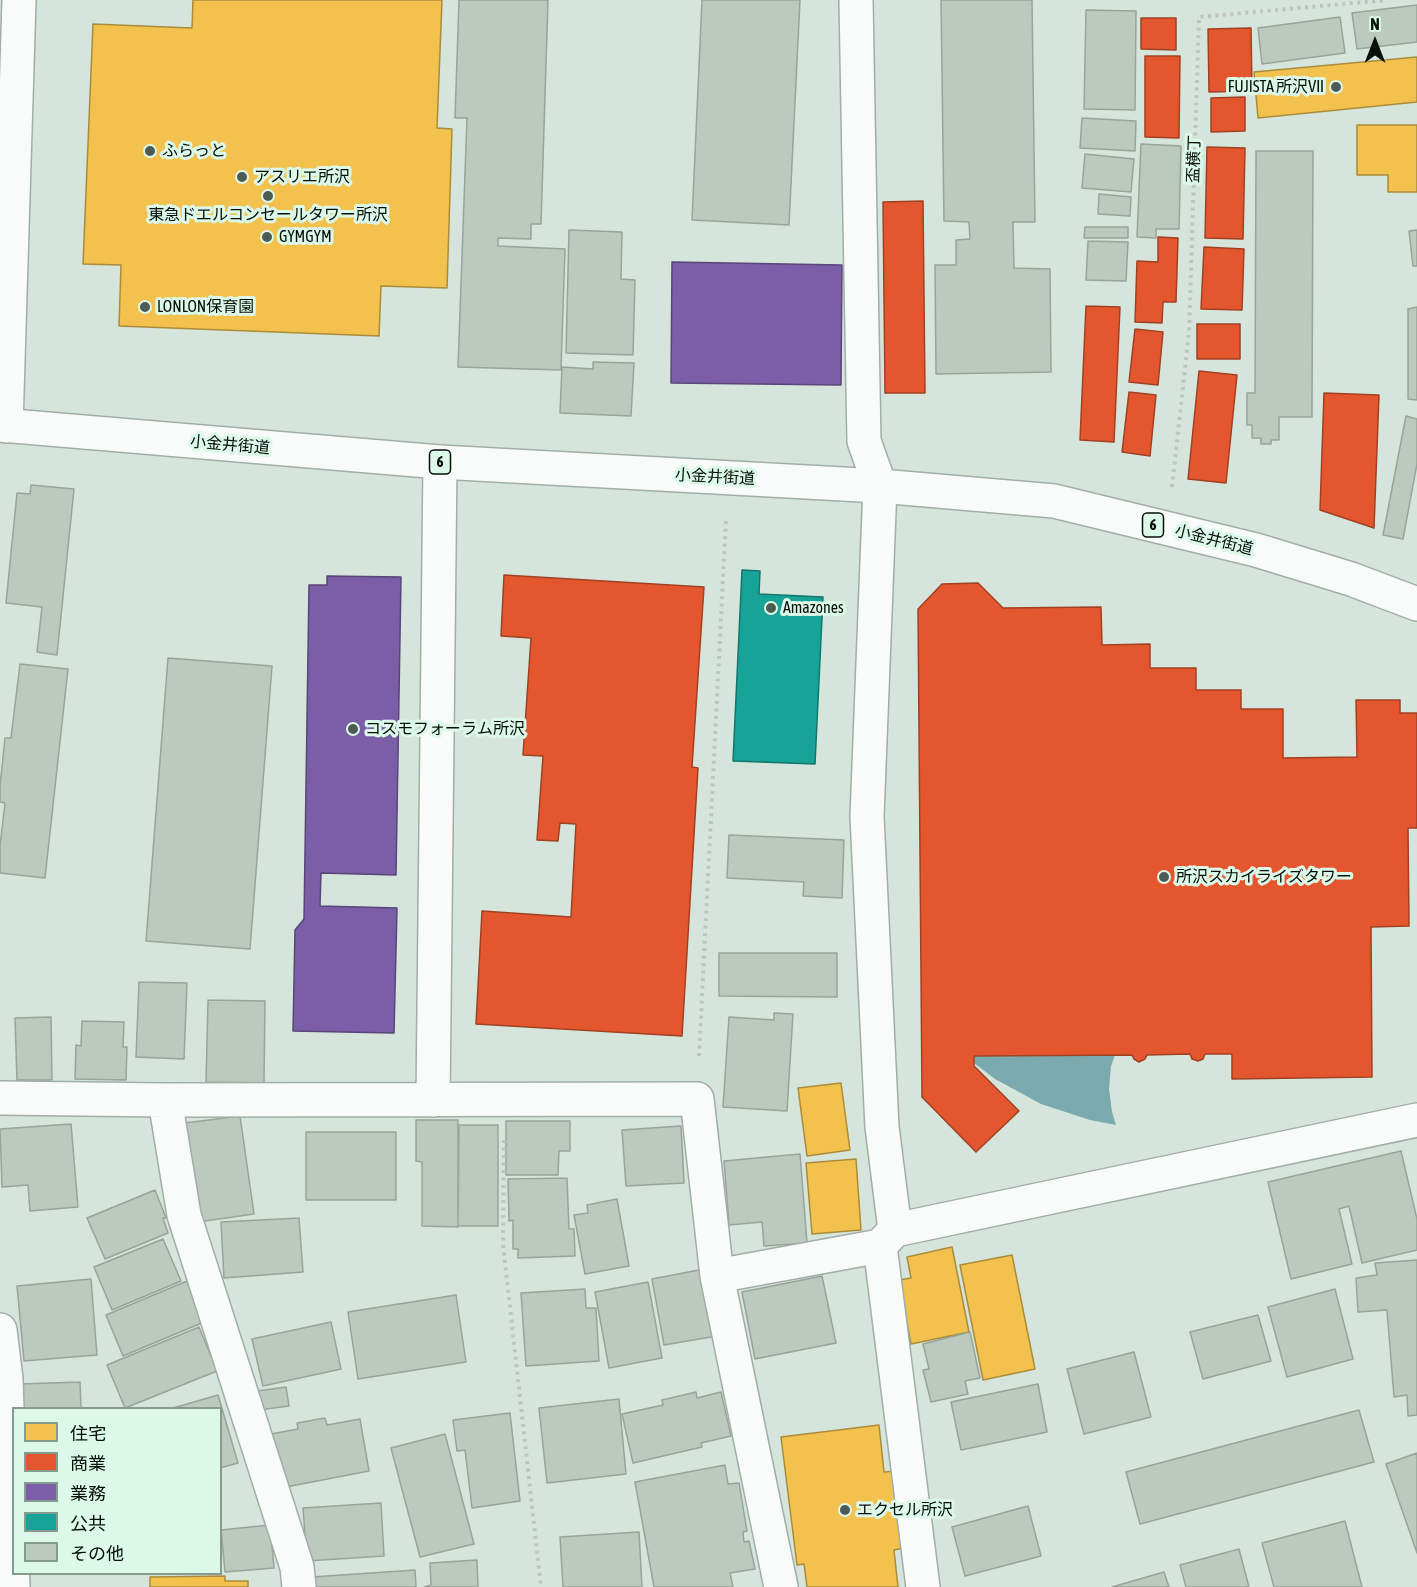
<!DOCTYPE html>
<html>
<head>
<meta charset="utf-8">
<style>
	body { margin:0 }
	#map { position:relative; width:1417px; height:1587px; overflow:hidden; background:#d5e5dc; font-family:"Asap Condensed","Noto Sans JP",sans-serif }
	canvas { display:block }
	.legend { position:absolute; left:12px; top:1407px; width:210px; height:168px; box-sizing:border-box; background:#dcf8e9; border:2px solid #869b90; margin:0; padding:8px 10px; list-style:none; font-size:18px; color:#060f0a }
	.legend li { display:flex; align-items:center; gap:12px; height:30px }
	.legend b { width:30px; border:2px solid #869b90 }
	.north { position:absolute; left:1345px; top:12px; width:60px; height:60px; -webkit-text-stroke:4px #dcf8e9; paint-order:stroke; rotate:0deg; font-size:16px; font-weight:700; line-height:24px; text-align:center; color:#060f0a }
	.north::after { content:''; display:block; margin:auto; width:21px; height:27px; background:#060f0a; clip-path:polygon(50% 0,100% 100%,50% 72%,0 100%) }
</style>
</head>
<body>
<div id="map">
<canvas width="1417" height="1587"></canvas>
<ul class="legend">
<li><b style="height:16px;background:#f2c14e"></b>住宅</li>
<li><b style="height:16px;background:#e4572e"></b>商業</li>
<li><b style="height:16px;background:#7b5ea7"></b>業務</li>
<li><b style="height:16px;background:#17a398"></b>公共</li>
<li><b style="height:16px;background:#bcc9be"></b>その他</li>
</ul>
<div class="north">N</div>
</div>
<script>
const g = document.querySelector('canvas').getContext('2d');
g.lineJoin = 'round';
function paint(path, color) {
  g.fillStyle = color;
  g.fill(path, 'evenodd');
}
function poly(rows) {
  const path = new Path2D();
  for (const r of rows) {
    path.moveTo(r[0], r[1]);
    for (let i = 2; i < r.length; i += 2) path.lineTo(r[i], r[i + 1]);
  }
  return path;
}
function trace(path, color, width, dash) {
  g.strokeStyle = color;
  g.lineWidth = width;
  g.lineCap = dash ? 'butt' : 'round';
  g.setLineDash(dash || []);
  g.stroke(path);
}
function drawText(font, color, halo, rows, align = 'center') {
  g.font = font + ' "Asap Condensed","Noto Sans JP",sans-serif';
  g.lineWidth = 6;
  g.setLineDash([]);
  g.textBaseline = 'middle';
  g.strokeStyle = halo;
  g.fillStyle = color;
  for (const [text, x, y, turn = 0] of rows) {
    g.save();
    g.translate(x, y);
    g.rotate((+turn || 0) * Math.PI / 180);
    g.textAlign = isNaN(turn) ? turn : align;
    if (halo) g.strokeText(text, 0, 0);
    g.fillText(text, 0, 0);
    g.restore();
  }
}
const water = poly([
	[1115,1055,1111,1066,1109,1089,1112,1112,1116,1125,1090,1120,1041,1104,995,1079,974,1063,974,1056]
]);
const homes = poly([
	[193,0,442,0,437,128,452,129,447,288,381,286,379,336,119,326,121,265,83,264,93,24,192,28,193,0],
	[1417,57,1417,102,1258,118,1254,72,1417,57],
	[1357,125,1417,125,1417,192,1388,192,1388,175,1357,175,1357,125],
	[841,1083,850,1150,807,1156,798,1088,841,1083],
	[856,1159,861,1230,812,1234,806,1163,856,1159],
	[952,1247,969,1332,911,1344,899,1280,911,1278,907,1257,952,1247],
	[1012,1255,1035,1369,983,1380,960,1265,1012,1255],
	[879,1425,884,1472,895,1471,904,1548,894,1550,898,1587,807,1587,804,1564,797,1565,781,1437,879,1425],
	[225,1576,225,1581,248,1581,248,1587,150,1587,150,1577,225,1576]
]);
const shops = poly([
	[1141,18,1176,18,1176,50,1141,49,1141,18],
	[1251,28,1252,91,1209,92,1208,29,1251,28],
	[1145,56,1180,56,1179,138,1145,137,1145,56],
	[1245,97,1245,131,1211,132,1211,98,1245,97],
	[1207,147,1245,148,1243,239,1205,238,1207,147],
	[923,201,925,393,885,393,883,202,923,201],
	[1158,237,1178,238,1176,302,1163,302,1162,323,1135,322,1137,261,1158,262,1158,237],
	[1204,247,1244,249,1242,310,1201,309,1204,247],
	[1086,306,1120,307,1114,442,1080,440,1086,306],
	[1197,324,1240,324,1240,359,1197,359,1197,324],
	[1135,329,1163,332,1158,385,1129,382,1135,329],
	[1199,371,1237,375,1226,483,1188,479,1199,371],
	[1129,392,1156,395,1150,456,1122,452,1129,392],
	[1324,393,1379,395,1374,528,1320,510,1324,393],
	[504,575,704,587,692,767,698,768,682,1036,476,1024,482,911,571,917,576,824,560,823,558,841,537,840,543,756,523,755,531,638,501,636,504,575],
	[978,583,1003,608,1101,607,1102,645,1150,644,1150,668,1196,668,1196,690,1241,690,1241,709,1283,709,1283,758,1357,757,1356,700,1400,700,1400,713,1417,713,1417,828,1408,828,1409,926,1371,927,1372,1077,1232,1079,1232,1054,1205,1054,1203,1059,1198,1061,1192,1059,1190,1054,1147,1055,1145,1059,1139,1062,1134,1059,1132,1055,974,1056,974,1066,1019,1111,976,1152,922,1097,918,609,942,584,978,583]
]);
const offices = poly([
	[672,262,842,265,841,385,671,383,672,262],
	[327,576,401,577,396,875,321,873,320,906,397,908,394,1033,293,1031,295,930,304,919,309,585,327,585,327,576]
]);
const public = poly([
	[742,570,760,571,759,594,823,597,815,764,733,761,742,570]
]);
const building = poly([
	[459,0,548,0,541,224,531,224,531,239,498,238,498,246,565,249,561,370,458,367,467,118,455,118,459,0],
	[702,0,800,0,789,225,692,220,702,0],
	[941,0,1032,0,1035,222,1013,222,1014,268,1050,269,1051,372,936,374,935,265,956,265,956,240,970,239,969,222,944,221,941,0],
	[1417,5,1417,42,1357,49,1352,13,1417,5],
	[1086,10,1136,11,1135,110,1084,109,1086,10],
	[1340,17,1345,53,1262,64,1258,28,1340,17],
	[1082,118,1136,121,1135,151,1080,148,1082,118],
	[1141,144,1181,146,1179,229,1156,229,1156,238,1137,237,1141,144],
	[1256,151,1313,151,1312,417,1279,417,1279,440,1271,440,1271,444,1261,444,1261,438,1252,438,1252,425,1247,425,1247,393,1255,393,1256,151],
	[1085,154,1134,159,1131,192,1082,188,1085,154],
	[1099,194,1131,197,1130,216,1098,214,1099,194],
	[1085,227,1128,227,1128,238,1084,238,1085,227],
	[569,230,622,232,621,279,635,280,633,355,566,353,569,230],
	[1417,230,1417,266,1413,266,1409,231,1417,230],
	[1088,241,1128,242,1126,281,1086,280,1088,241],
	[1417,307,1417,400,1408,399,1408,309,1417,307],
	[593,362,634,363,631,416,560,413,562,367,593,369,593,362],
	[1406,416,1417,419,1417,464,1403,539,1383,535,1406,416],
	[31,485,74,489,57,655,37,652,42,607,6,603,17,493,30,494,31,485],
	[168,658,272,666,250,949,146,941,168,658],
	[20,664,68,669,45,878,0,873,0,846,5,803,0,802,0,786,5,738,11,738,20,664],
	[729,835,844,840,842,898,803,896,804,882,727,878,729,835],
	[719,953,837,953,837,997,719,996,719,953],
	[139,982,187,983,184,1059,136,1057,139,982],
	[208,1000,265,1001,264,1083,206,1082,208,1000],
	[774,1013,793,1014,787,1111,723,1107,729,1017,774,1020,774,1013],
	[51,1017,52,1080,17,1080,15,1018,51,1017],
	[82,1021,124,1022,123,1047,127,1047,126,1080,75,1079,76,1045,81,1046,82,1021],
	[240,1116,254,1214,198,1222,185,1123,240,1116],
	[416,1120,458,1120,458,1227,422,1226,422,1162,416,1161,416,1120],
	[506,1121,570,1121,570,1151,559,1151,558,1175,506,1175,506,1121],
	[71,1124,78,1207,30,1211,28,1185,2,1187,0,1129,71,1124],
	[459,1125,498,1125,498,1226,458,1226,459,1125],
	[681,1126,684,1183,626,1186,622,1130,681,1126],
	[306,1132,396,1132,396,1200,306,1200,306,1132],
	[1401,1151,1417,1219,1417,1250,1362,1263,1349,1206,1339,1209,1352,1264,1291,1279,1268,1182,1401,1151],
	[800,1154,807,1243,764,1246,762,1222,729,1225,724,1161,800,1154],
	[567,1178,569,1229,574,1229,575,1256,518,1258,518,1249,513,1249,513,1220,509,1221,508,1179,567,1178],
	[155,1190,166,1218,163,1218,168,1233,105,1259,87,1218,155,1190],
	[617,1199,629,1266,585,1274,574,1215,588,1213,587,1205,617,1199],
	[299,1218,303,1272,224,1278,221,1222,299,1218],
	[163,1239,181,1281,112,1310,94,1267,163,1239],
	[1417,1260,1417,1415,1408,1416,1407,1395,1394,1397,1387,1310,1358,1312,1356,1278,1377,1275,1375,1263,1417,1260],
	[704,1269,717,1336,664,1345,652,1279,704,1269],
	[822,1276,836,1343,755,1359,742,1292,822,1276],
	[91,1279,97,1355,24,1361,17,1286,91,1279],
	[187,1281,204,1322,123,1356,106,1315,187,1281],
	[648,1282,662,1358,609,1368,595,1292,648,1282],
	[585,1289,586,1308,596,1308,599,1361,526,1366,521,1293,585,1289],
	[1335,1289,1353,1359,1287,1377,1268,1307,1335,1289],
	[456,1295,466,1362,358,1379,348,1312,456,1295],
	[1258,1315,1271,1361,1203,1379,1190,1332,1258,1315],
	[331,1322,341,1369,263,1386,252,1339,331,1322],
	[199,1327,217,1371,125,1408,107,1365,199,1327],
	[970,1332,980,1378,965,1381,968,1394,931,1402,923,1370,929,1369,923,1344,970,1332],
	[1134,1352,1151,1417,1084,1434,1067,1369,1134,1352],
	[80,1382,81,1408,20,1408,19,1384,80,1382],
	[1038,1384,1047,1432,961,1450,951,1402,1038,1384],
	[286,1387,289,1406,259,1410,257,1391,286,1387],
	[696,1392,697,1398,721,1392,731,1436,701,1443,702,1447,633,1463,622,1414,663,1405,662,1400,696,1392],
	[218,1395,238,1463,220,1468,220,1408,173,1408,218,1395],
	[619,1399,626,1474,547,1483,539,1408,619,1399],
	[1359,1410,1374,1462,1140,1524,1126,1472,1359,1410],
	[510,1413,520,1501,472,1508,465,1450,457,1451,453,1420,510,1413],
	[325,1418,327,1425,360,1419,369,1471,286,1487,271,1434,298,1429,297,1423,325,1418],
	[445,1434,474,1544,420,1557,391,1448,445,1434],
	[1417,1453,1417,1553,1386,1464,1417,1453],
	[725,1465,728,1484,739,1483,747,1531,743,1532,744,1542,749,1541,755,1569,730,1573,733,1587,654,1587,635,1482,725,1465],
	[381,1503,384,1556,307,1561,303,1508,381,1503],
	[1028,1506,1041,1556,965,1576,952,1527,1028,1506],
	[1345,1521,1362,1587,1274,1587,1262,1543,1345,1521],
	[270,1525,274,1568,225,1572,221,1530,270,1525],
	[639,1532,642,1587,563,1587,560,1537,639,1532],
	[1239,1549,1249,1587,1186,1587,1180,1565,1239,1549],
	[477,1560,478,1587,424,1587,431,1585,430,1563,477,1560],
	[415,1570,416,1587,313,1587,312,1577,415,1570],
	[1164,1572,1169,1587,1112,1587,1164,1572]
]);
const path = poly([
	[1172,487,1189,332,1199,17,1387,0],
	[699,1056,726,519],
	[504,1140,503,1244,541,1587]
]);
const minor = poly([
	[856,0,864,441,880,486,867,816,882,1127,895,1230],
	[6,426,19,0],
	[0,1098,165,1100,697,1099,717,1276,781,1587],
	[165,1100,184,1215,297,1567,299,1587],
	[433,1100,440,462],
	[717,1276,880,1246],
	[0,1330,6,1379,13,1587],
	[923,1587,880,1246,895,1230,1417,1120]
]);
const major = poly([
	[0,425,440,462,880,486,1054,501,1256,550,1351,579,1417,604]
]);
const markers = [
	[1336,87,6,"#4e5a54"],
	[150,151,6,"#4e5a54"],
	[242,177,6,"#4e5a54"],
	[268,196,6,"#4e5a54"],
	[267,237,6,"#4e5a54"],
	[145,307,6,"#4e5a54"],
	[771,608,6,"#4e5a54"],
	[353,729,6,"#4e5a54"],
	[1164,877,6,"#4e5a54"],
	[845,1510,6,"#4e5a54"]
];
const shields = [
	[440,462,21],
	[1153,525,21]
];
const shieldNames = [
	["6",440,462],
	["6",1153,525]
];
const poiNames = [
	["FUJISTA 所沢Ⅶ",1324,87,"right"],
	["ふらっと",162,151],
	["アスリエ所沢",254,177],
	["東急ドエルコンセールタワー所沢",268,215,"center"],
	["GYMGYM",279,237],
	["LONLON保育園",157,307],
	["Amazones",783,608],
	["コスモフォーラム所沢",365,729],
	["所沢スカイライズタワー",1176,877],
	["エクセル所沢",857,1510]
];
const streetNames = [
	["盃横丁",1194,159,-88],
	["小金井街道",230,445,5],
	["小金井街道",715,477,3],
	["小金井街道",1214,540,14]
];
paint(water, '#7baaae');
paint(homes, '#f2c14e');
trace(homes, '#ab8c3a', 1.5);
paint(shops, '#e4572e');
trace(shops, '#a14123', 1.5);
paint(offices, '#7b5ea7');
trace(offices, '#584678', 1.5);
paint(public, '#17a398');
trace(public, '#12776d', 1.5);
paint(building, '#bcc9be');
trace(building, '#98a39b', 1.5);
trace(minor, '#a1aea7', 36);
trace(major, '#a1aea7', 36);
trace(path, '#bfc4c1', 4, [3, 4.5]);
trace(minor, '#f9fbfa', 33);
trace(major, '#f9fbfa', 33);
for (const [x, y, r, color] of markers) {
  const dot = new Path2D();
  dot.arc(x, y, r, 0, 2 * Math.PI);
  g.fillStyle = color;
  g.fill(dot);
  trace(dot, '#dcf8e9', 2);
}
for (const [x, y, w] of shields) {
  const box = new Path2D();
  box.roundRect(x - w / 2, y - 12, w, 24, 4.5);
  g.fillStyle = '#dcf8e9';
  g.fill(box);
  trace(box, '#060f0a', 1.5);
}
drawText('bold 15px', '#060f0a', null, shieldNames);
drawText('16px', '#060f0a', '#dcf8e9', poiNames, 'left');
drawText('16px', '#060f0a', '#dcf8e9', streetNames);
</script>
</body>
</html>
